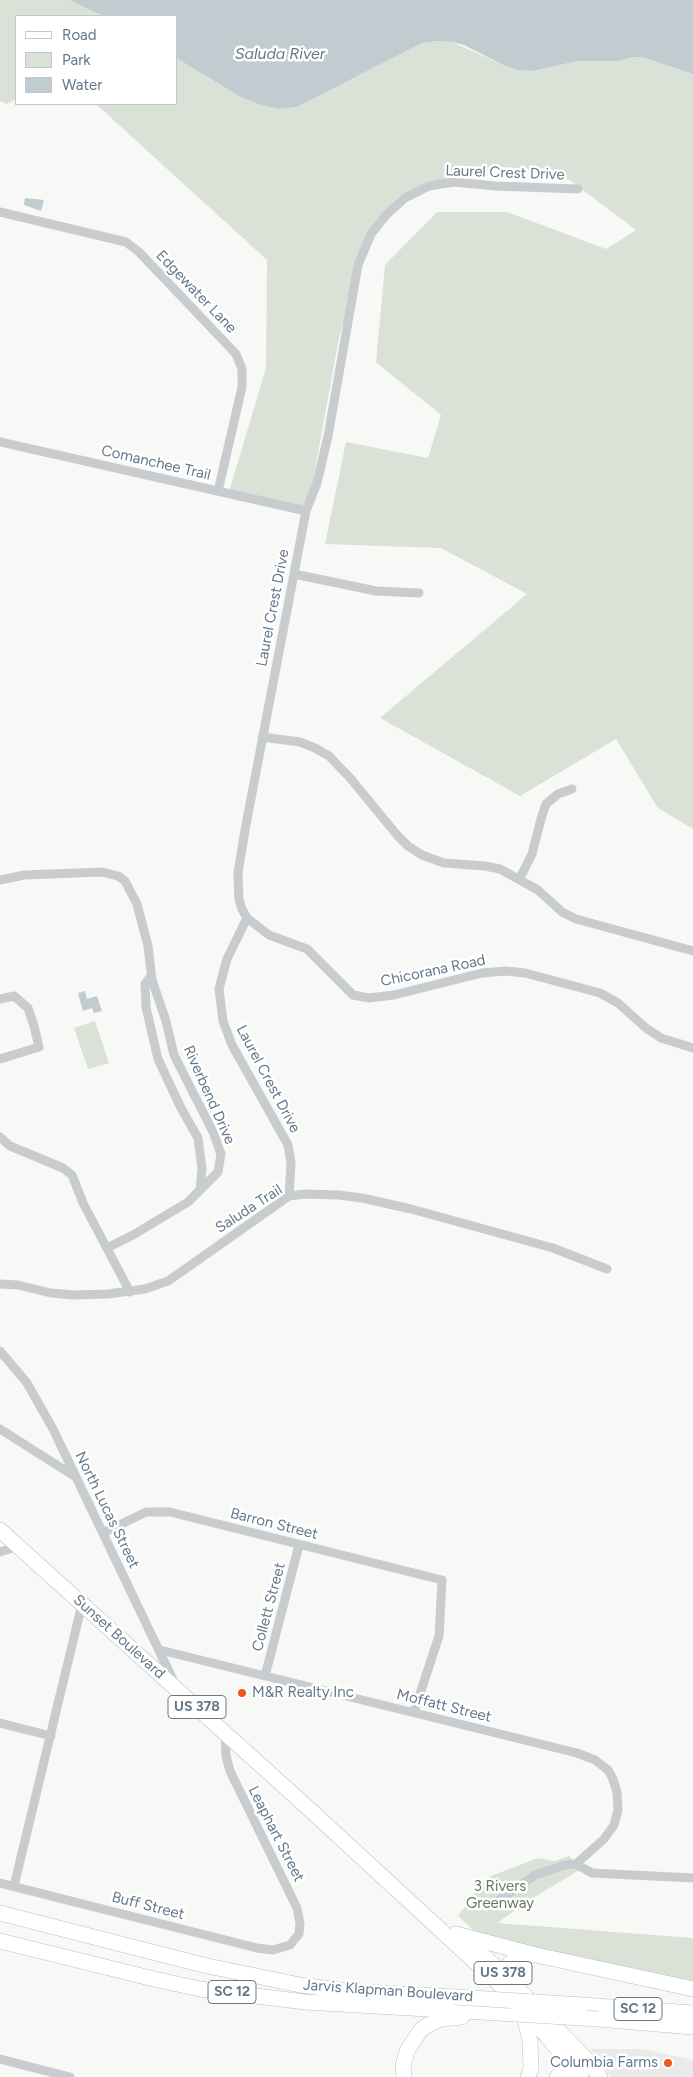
<!DOCTYPE html>
<html>
<head>
<meta charset="utf-8">
<style>
	body { margin:0 }
	#map { position:relative; width:693px; height:2077px; overflow:hidden; background:#f8f9f6; font-family:Figtree,sans-serif }
	canvas { display:block }
	.legend { position:absolute; left:15px; top:15px; width:162px; height:90px; box-sizing:border-box; background:#fff; border:1px solid #c1c9d0; margin:0; padding:6px 9px; list-style:none; font-size:15px; color:#657889 }
	.legend li { display:flex; align-items:center; gap:10px; height:25px }
	.legend b { width:25px; border:1px solid #c1c9d0 }
</style>
</head>
<body>
<div id="map">
<canvas width="693" height="2077"></canvas>
<ul class="legend">
<li><b style="height:6px;background:#fff"></b>Road</li>
<li><b style="height:14px;background:#dae1d6"></b>Park</li>
<li><b style="height:14px;background:#c1ccd1"></b>Water</li>
</ul>
</div>
<script>
const g = document.querySelector('canvas').getContext('2d');
g.lineJoin = 'round';
function paint(path, color) {
  g.fillStyle = color;
  g.fill(path, 'evenodd');
}
function poly(rows) {
  const path = new Path2D();
  for (const r of rows) {
    path.moveTo(r[0], r[1]);
    for (let i = 2; i < r.length; i += 2) path.lineTo(r[i], r[i + 1]);
  }
  return path;
}
function trace(path, color, width, dash) {
  g.strokeStyle = color;
  g.lineWidth = width;
  g.lineCap = dash ? 'butt' : 'round';
  g.setLineDash(dash || []);
  g.stroke(path);
}
function drawText(font, color, halo, rows, align = 'center') {
  g.font = font + ' Figtree,sans-serif';
  g.lineWidth = 5;
  g.setLineDash([]);
  g.textBaseline = 'middle';
  g.strokeStyle = halo;
  g.fillStyle = color;
  for (const [text, x, y, turn = 0] of rows) {
    g.save();
    g.translate(x, y);
    g.rotate((+turn || 0) * Math.PI / 180);
    g.textAlign = isNaN(turn) ? turn : align;
    if (halo) g.strokeText(text, 0, 0);
    g.fillText(text, 0, 0);
    g.restore();
  }
}
const built = poly([
	[590,2049,642,2049,693,2060,693,2077,611,2077]
]);
const green = poly([
	[0,0,69,0,103,16,16,16,16,99,7,104,0,101],
	[437,41,452,42,503,65,533,71,578,61,619,61,633,57,645,58,693,74,693,829,658,808,616,739,520,796,380,718,527,594,441,548,325,544,346,442,428,458,441,415,376,362,385,265,437,212,507,212,606,249,636,230,568,179,505,167,424,183,370,236,339,338,307,514,229,492,266,368,267,260,96,104,176,104,176,58,217,83,261,105,279,109,297,107,422,43],
	[95,1021,109,1063,88,1069,74,1028],
	[569,1856,581,1869,533,1898,497,1923,693,1938,693,1981,483,1939,458,1916,486,1878,538,1858,555,1861]
]);
const water = poly([
	[69,0,693,0,693,74,645,58,633,57,619,61,578,61,533,71,518,70,503,65,464,45,452,42,437,41,422,43,297,107,279,109,261,105,239,96,176,58,176,16,103,16],
	[25,198,44,200,41,211,24,205],
	[85,991,87,999,97,996,102,1011,94,1013,92,1008,83,1011,78,993]
]);
const minor = poly([
	[0,212,126,242,139,252,236,354,242,369,242,387,218,491],
	[0,442,306,511],
	[294,574,376,591,419,593],
	[262,737,300,742,315,748,329,756,351,779,397,835,408,846,422,855,444,863,485,866,500,869,538,890,562,912,576,919,693,951],
	[520,878,532,854,541,819,546,804,558,794,572,789],
	[0,880,24,875,102,872,118,876,125,881,137,904,148,946,152,980,166,1021,174,1055,213,1132,221,1154,218,1172,188,1202,133,1235,107,1248],
	[247,918,269,935,307,949,353,995,369,998,394,995,482,973,506,971,525,973,600,993,618,1003,646,1028,661,1038,693,1048],
	[151,976,145,984,146,1007,158,1059,181,1108,198,1138,202,1169,200,1190],
	[0,999,14,996,28,1008,34,1026,39,1047,0,1059],
	[0,1137,10,1146,63,1168,72,1175,83,1203,130,1292],
	[289,1196,291,1163,288,1145,232,1045,223,1021,219,989,227,959,247,918,242,909,239,900,238,873,245,830,306,511,317,483,328,436,358,265,371,234,387,214,405,198,429,186,454,182,495,186,578,189],
	[0,1284,18,1285,51,1293,74,1295,108,1294,145,1289,168,1281,181,1272,289,1196,305,1194,339,1195,362,1198,411,1209,553,1248,607,1269],
	[0,1351,27,1383,53,1429,175,1684],
	[0,1429,74,1476],
	[103,1533,146,1512,170,1512,442,1580,439,1636,414,1712],
	[0,1552,18,1546],
	[160,1650,577,1753,595,1760,608,1770,612,1777,617,1792,618,1810,614,1825,604,1839,576,1864],
	[265,1676,299,1545],
	[0,1723,51,1736],
	[576,1864,592,1873,693,1878],
	[0,1883,257,1948,273,1950,290,1945,299,1934,300,1924,297,1908,230,1771,226,1756,225,1733],
	[14,1886,82,1604],
	[492,1905,535,1875,565,1865,576,1864],
	[0,2059,70,2077]
]);
const primary = poly([
	[0,1530,307,1807,498,1983,546,2035,581,2077],
	[467,1942,503,1973,585,2058,600,2077]
]);
const trunk = poly([
	[0,1913,203,1965,300,1985,347,1991,455,1997],
	[456,1934,536,1955,693,1989],
	[0,1941,154,1979,200,1989,305,2002,516,2014],
	[498,1983,510,1963,524,1956,532,1955],
	[582,2005,693,2013],
	[522,2007,530,2041,531,2068,528,2077],
	[598,2019,693,2027],
	[404,2077,403,2066,407,2051,420,2031,426,2026,441,2019,462,2017],
	[557,2077,585,2058]
]);
const trunkBridge = poly([
	[455,1997,582,2005],
	[516,2014,598,2019]
]);
const markers = [
	[242,1693,5,"#f1561d"],
	[668,2063,5,"#f1561d"]
];
const shields = [
	[197,1707,58],
	[503,1973,58],
	[232,1992,48],
	[638,2009,48]
];
const shieldNames = [
	["US 378",197,1707],
	["US 378",503,1973],
	["SC 12",232,1992],
	["SC 12",638,2009]
];
const streetNames = [
	["Laurel Crest Drive",505,173,2],
	["Edgewater Lane",196,292,46],
	["Comanchee Trail",156,463,13],
	["Laurel Crest Drive",273,608,-79],
	["Chicorana Road",433,971,-12],
	["Laurel Crest Drive",268,1079,62],
	["Riverbend Drive",209,1095,66],
	["Saluda Trail",249,1209,-33],
	["North Lucas Street",107,1510,64],
	["Barron Street",274,1524,14],
	["Collett Street",269,1607,-75],
	["Sunset Boulevard",119,1637,42],
	["Moffatt Street",444,1706,14],
	["Leaphart Street",276,1834,63],
	["Buff Street",148,1906,14],
	["Jarvis Klapman Boulevard",388,1991,4]
];
const poiNames = [
	["M&R Realty Inc",252,1693],
	["Columbia Farms",658,2063,"right"]
];
const parkNames = [
	["3 Rivers",500,1887],
	["Greenway",500,1904]
];
const waterNames = [
	["Saluda River",280,54]
];
paint(built, '#e9eae9');
paint(green, '#dae1d6');
paint(water, '#c1ccd1');
trace(primary, '#bbbfc3', 16);
trace(trunk, '#babec1', 16);
trace(minor, '#c8cccf', 9);
trace(primary, '#fff', 15);
trace(trunk, '#fff', 15);
trace(trunkBridge, '#babec1', 16, []);
trace(trunkBridge, '#fff', 15);
for (const [x, y, r, color] of markers) {
  const dot = new Path2D();
  dot.arc(x, y, r, 0, 2 * Math.PI);
  g.fillStyle = color;
  g.fill(dot);
  trace(dot, '#fff', 2);
}
for (const [x, y, w] of shields) {
  const box = new Path2D();
  box.roundRect(x - w / 2, y - 11.5, w, 23, 4);
  g.fillStyle = '#fff';
  g.fill(box);
  trace(box, '#657889', 1);
}
drawText('bold 14px', '#657889', null, shieldNames);
drawText('15px', '#657889', '#fff', streetNames);
drawText('15px', '#657889', '#fff', poiNames, 'left');
drawText('15px', '#657a60', '#fff', parkNames);
drawText('italic 16px', '#617a84', '#fff', waterNames);
</script>
</body>
</html>
